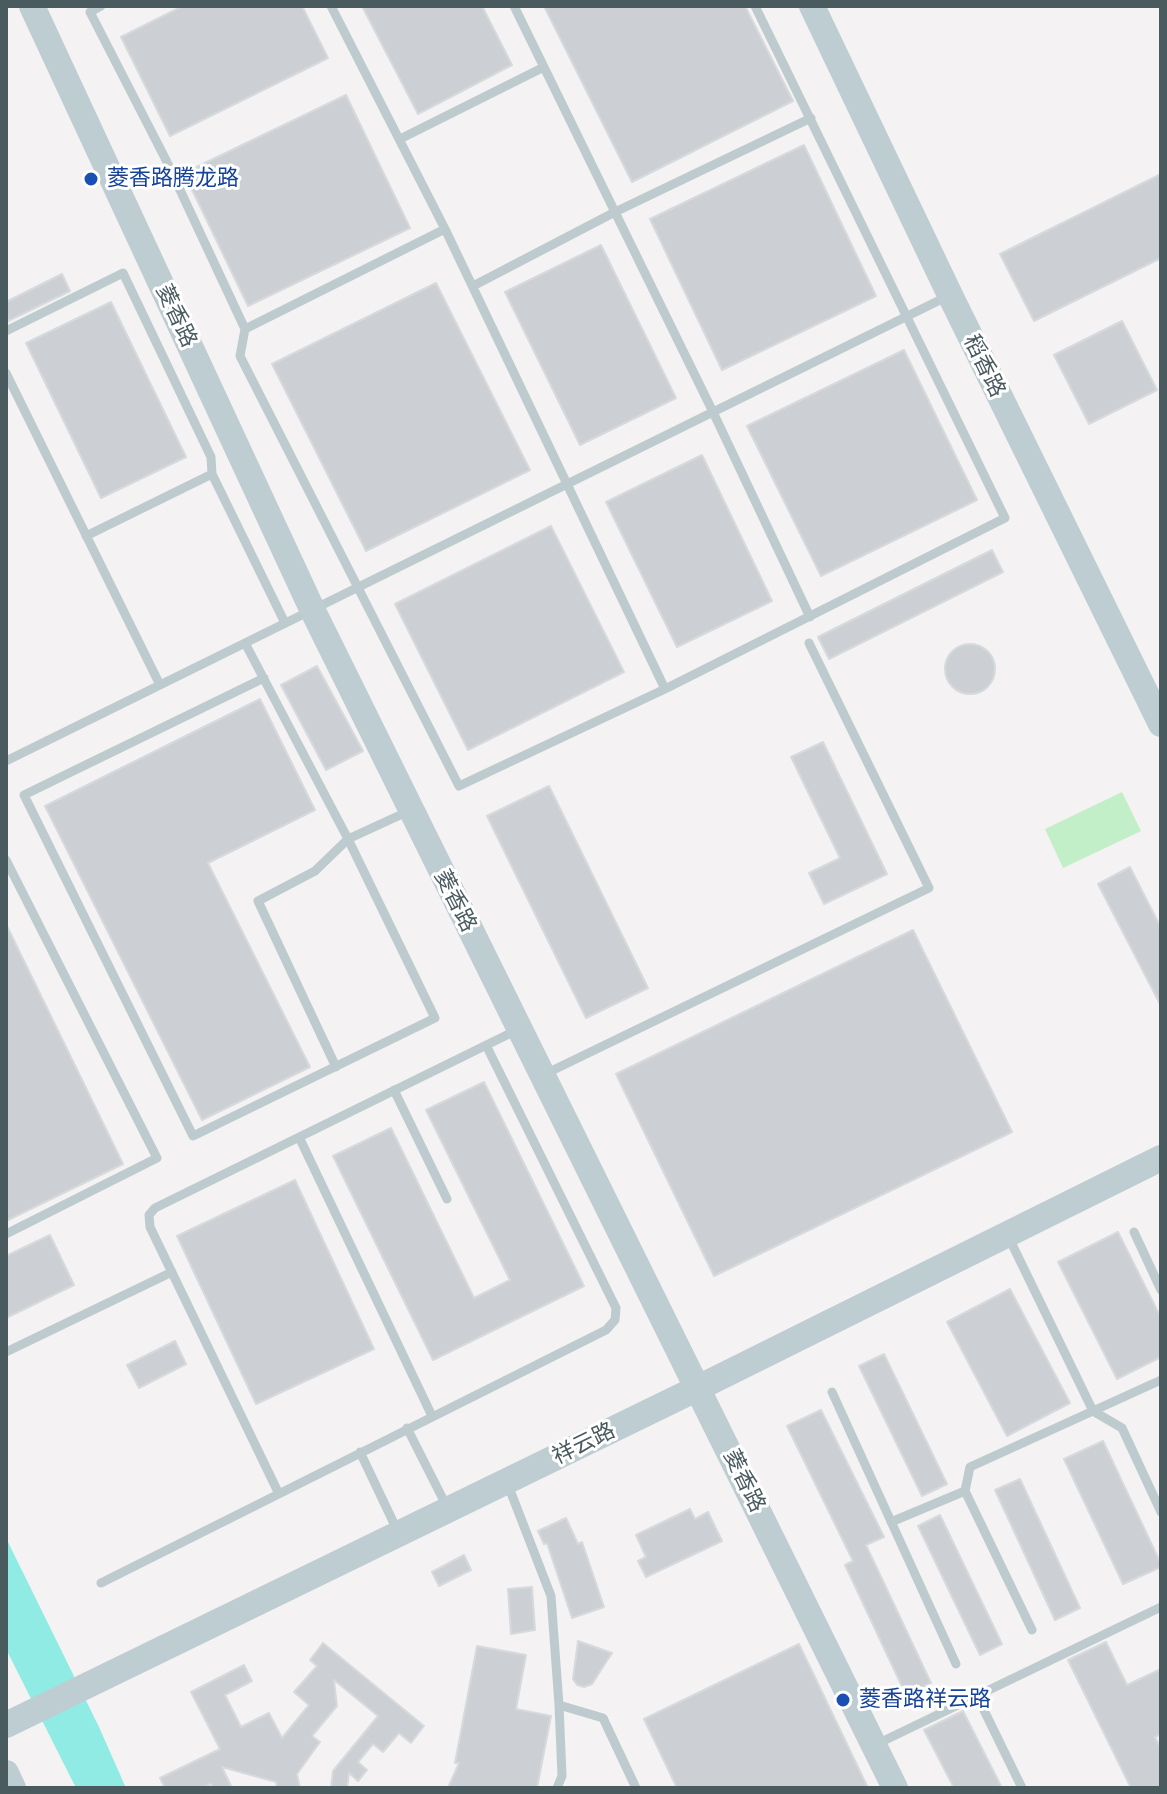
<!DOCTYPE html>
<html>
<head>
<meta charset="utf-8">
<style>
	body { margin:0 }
	#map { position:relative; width:1167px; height:1794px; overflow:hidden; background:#f4f2f2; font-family:"PT Sans Narrow",sans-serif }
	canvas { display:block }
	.frame { position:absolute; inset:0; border:8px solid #4a5b5f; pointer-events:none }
</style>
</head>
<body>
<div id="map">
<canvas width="1167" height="1794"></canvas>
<div class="frame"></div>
</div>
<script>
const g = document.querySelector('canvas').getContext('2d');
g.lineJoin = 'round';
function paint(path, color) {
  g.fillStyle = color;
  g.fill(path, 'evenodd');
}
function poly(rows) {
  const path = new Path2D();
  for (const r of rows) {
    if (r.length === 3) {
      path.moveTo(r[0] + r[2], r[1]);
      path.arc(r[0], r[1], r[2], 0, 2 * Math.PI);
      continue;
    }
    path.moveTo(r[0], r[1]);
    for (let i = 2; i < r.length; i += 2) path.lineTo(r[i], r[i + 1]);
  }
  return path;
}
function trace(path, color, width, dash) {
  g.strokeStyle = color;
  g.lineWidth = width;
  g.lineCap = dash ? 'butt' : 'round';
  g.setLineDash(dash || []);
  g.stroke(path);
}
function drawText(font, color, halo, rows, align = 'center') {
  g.font = font + ' "PT Sans Narrow","Noto Sans SC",sans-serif';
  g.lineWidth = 6;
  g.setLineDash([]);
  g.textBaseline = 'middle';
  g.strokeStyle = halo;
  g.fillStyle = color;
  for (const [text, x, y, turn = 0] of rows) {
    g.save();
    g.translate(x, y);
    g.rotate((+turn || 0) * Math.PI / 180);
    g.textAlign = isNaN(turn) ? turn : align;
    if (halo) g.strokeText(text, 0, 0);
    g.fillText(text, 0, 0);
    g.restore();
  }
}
const green = poly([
	[1122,792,1141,831,1063,868,1045,829]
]);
const water = poly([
	[6,1538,99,1727,126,1788,76,1788,6,1649]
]);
const building = poly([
	[183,6,302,6,328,58,170,136,121,37,183,6],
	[362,6,482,6,512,65,418,114,362,6],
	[544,6,745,6,793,101,632,182,544,6],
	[346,95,410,228,248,306,184,173,346,95],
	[804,145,876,296,722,370,650,219,804,145],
	[1161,174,1161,258,1034,321,1000,254,1161,174],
	[601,245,676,398,580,445,505,292,601,245],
	[62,274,70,291,8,321,6,302,62,274],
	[436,283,530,470,366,551,272,364,436,283],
	[111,302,186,457,101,498,26,343,111,302],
	[1122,321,1157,390,1089,424,1054,355,1122,321],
	[904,350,977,500,821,576,747,426,904,350],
	[702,455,772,601,677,647,606,502,702,455],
	[551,526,624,672,468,750,395,604,551,526],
	[992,550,1003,572,829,659,818,637,992,550],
	[970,669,25],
	[317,666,363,751,326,770,281,685,317,666],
	[260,699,315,810,208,863,310,1067,202,1120,45,806,260,699],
	[823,742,887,874,824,904,809,873,840,858,791,757,823,742],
	[549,786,648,988,586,1018,487,816,549,786],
	[1130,867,1161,928,1161,1006,1098,884,1130,867],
	[6,924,123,1164,6,1221,6,924],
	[913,930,1012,1132,714,1276,616,1074,913,930],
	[484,1082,584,1286,433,1360,333,1156,391,1128,474,1298,510,1280,426,1110,484,1082],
	[295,1180,374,1349,256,1404,177,1236,295,1180],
	[1118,1232,1161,1318,1161,1357,1117,1379,1058,1262,1118,1232],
	[50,1235,74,1285,6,1318,6,1256,50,1235],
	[1010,1289,1070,1403,1007,1436,947,1322,1010,1289],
	[175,1341,186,1364,139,1388,127,1365,175,1341],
	[884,1354,947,1484,922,1496,859,1366,884,1354],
	[821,1410,884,1537,866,1545,931,1683,906,1695,845,1565,853,1561,787,1426,821,1410],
	[1103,1441,1161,1564,1161,1567,1123,1584,1064,1459,1103,1441],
	[1020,1479,1080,1608,1055,1620,995,1490,1020,1479],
	[690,1509,695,1519,708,1512,722,1541,646,1577,638,1561,646,1557,636,1535,690,1509],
	[940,1515,1002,1644,980,1655,918,1526,940,1515],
	[566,1518,578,1544,582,1542,604,1607,572,1618,547,1543,544,1544,538,1531,566,1518],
	[464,1555,471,1570,439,1586,432,1572,464,1555],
	[532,1587,535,1630,511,1634,508,1589,532,1587],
	[578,1641,612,1653,592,1684,584,1687,577,1685,573,1679,578,1641],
	[1106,1642,1127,1685,1161,1669,1161,1734,1155,1737,1161,1749,1161,1788,1131,1788,1068,1660,1106,1642],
	[323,1643,424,1726,411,1743,399,1733,383,1752,373,1744,358,1762,367,1770,358,1781,349,1773,347,1788,331,1788,333,1771,378,1716,334,1680,337,1706,312,1736,320,1742,297,1774,300,1788,277,1788,276,1782,222,1767,232,1788,213,1788,211,1784,202,1788,165,1788,160,1778,220,1749,191,1692,244,1665,252,1681,225,1695,241,1727,269,1713,282,1738,309,1705,294,1692,317,1666,310,1660,323,1643],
	[799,1644,868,1788,677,1788,644,1719,799,1644],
	[477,1646,526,1655,516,1709,551,1716,537,1788,448,1788,459,1763,455,1763,477,1646],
	[963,1711,1002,1788,954,1788,924,1730,963,1711]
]);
const lane = poly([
	[101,6,90,12,166,160,245,329,445,229],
	[331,6,445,229,665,689],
	[514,6,713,412,810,617],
	[400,139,544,67],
	[473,286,615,212,811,118],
	[245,329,240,356,459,786,665,689,1005,518,755,6],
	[6,331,123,273,211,457,212,474],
	[6,373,160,685],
	[86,536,212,474,285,623],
	[245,643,348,839,435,1018,193,1136,24,795,264,678],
	[6,761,946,297],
	[6,860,157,1158,6,1234],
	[336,1067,258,901,315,871,348,839,409,811],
	[543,1075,929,888,809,643],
	[394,1090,447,1199],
	[299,1137,432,1416],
	[1134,1232,1161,1290],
	[1009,1238,1093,1411,1122,1428,1161,1512],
	[6,1352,172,1272],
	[832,1392,956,1664],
	[407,1428,447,1507],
	[360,1452,398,1532],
	[508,1485,551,1596,559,1705,562,1776,557,1788],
	[279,1494,150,1227,149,1215,155,1208,517,1030],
	[891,1522,965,1491],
	[101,1583,606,1330,615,1320,616,1308,486,1045],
	[1032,1630,965,1491,970,1467,1161,1380],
	[977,1696,1022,1788],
	[559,1705,603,1718,636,1788],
	[877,1744,1161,1607]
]);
const secondary = poly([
	[32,6,312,609,895,1788],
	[812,6,950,295,1161,724],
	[6,1725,698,1388,1161,1158],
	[6,1773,13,1788]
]);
const markers = [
	[91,179,8,"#1a4fb4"],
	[843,1700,8,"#1a4fb4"]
];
const transitNames = [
	["菱香路腾龙路",107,179],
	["菱香路祥云路",859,1700]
];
const streetNames = [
	["菱香路",176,316,65],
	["稻香路",984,366,64],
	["菱香路",455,901,63],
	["祥云路",584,1444,-26],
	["菱香路",744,1481,64]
];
paint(green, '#c2efc7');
paint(water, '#91ebe5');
paint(building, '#ccd0d4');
trace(building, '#d6dadd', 2);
trace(lane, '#becbce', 9);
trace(secondary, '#becdd2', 26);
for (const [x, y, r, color] of markers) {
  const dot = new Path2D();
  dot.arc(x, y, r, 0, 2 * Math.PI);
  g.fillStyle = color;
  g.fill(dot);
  trace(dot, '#fff', 3);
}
drawText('22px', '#164399', '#fff', transitNames, 'left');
drawText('22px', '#4a5b5f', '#fff', streetNames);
</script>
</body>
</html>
